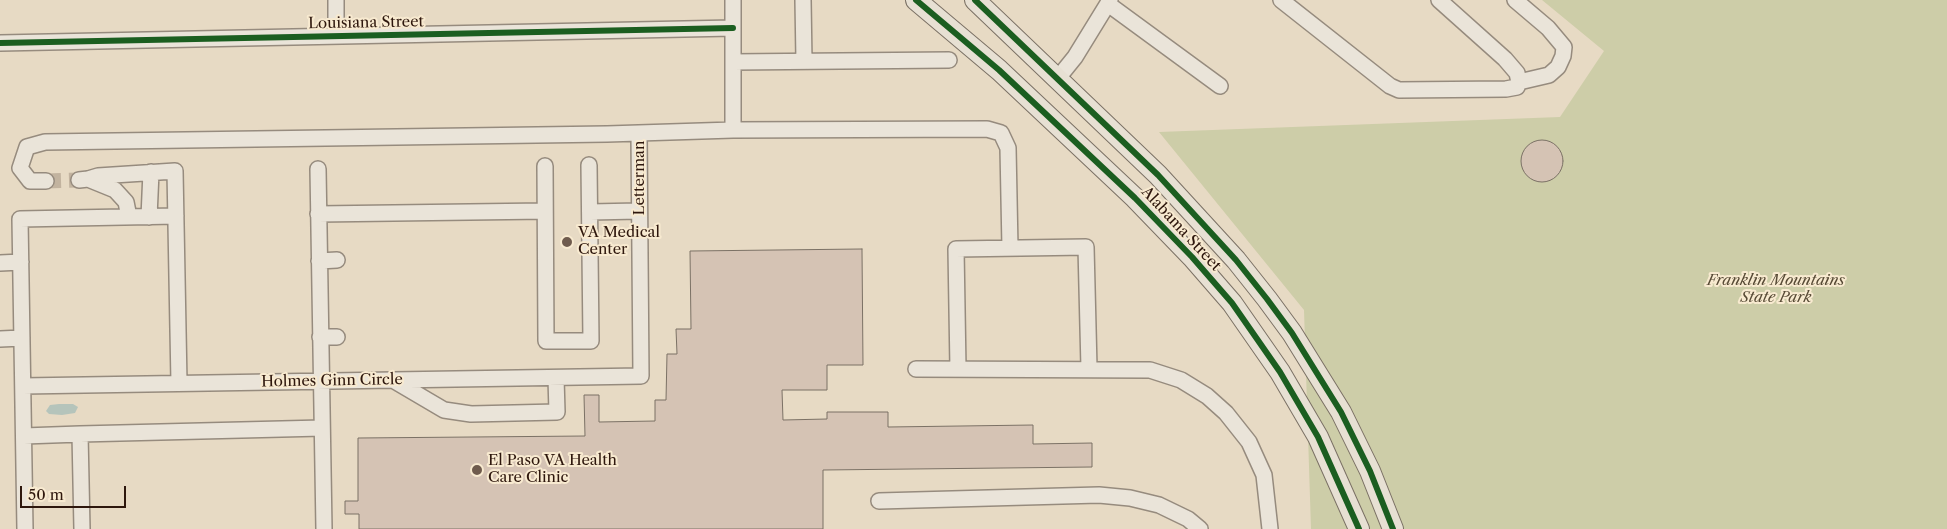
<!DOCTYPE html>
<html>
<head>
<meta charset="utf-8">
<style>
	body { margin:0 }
	#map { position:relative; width:1947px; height:529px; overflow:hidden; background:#e7dac4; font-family:"Libre Caslon Text",serif }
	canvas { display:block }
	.scale { position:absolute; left:20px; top:486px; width:106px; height:22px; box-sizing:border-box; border:2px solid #2e170d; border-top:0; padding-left:6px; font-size:15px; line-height:18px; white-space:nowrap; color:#2e170d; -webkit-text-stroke:4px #f8ead0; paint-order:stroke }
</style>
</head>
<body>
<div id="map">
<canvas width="1947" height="529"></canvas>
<div class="scale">50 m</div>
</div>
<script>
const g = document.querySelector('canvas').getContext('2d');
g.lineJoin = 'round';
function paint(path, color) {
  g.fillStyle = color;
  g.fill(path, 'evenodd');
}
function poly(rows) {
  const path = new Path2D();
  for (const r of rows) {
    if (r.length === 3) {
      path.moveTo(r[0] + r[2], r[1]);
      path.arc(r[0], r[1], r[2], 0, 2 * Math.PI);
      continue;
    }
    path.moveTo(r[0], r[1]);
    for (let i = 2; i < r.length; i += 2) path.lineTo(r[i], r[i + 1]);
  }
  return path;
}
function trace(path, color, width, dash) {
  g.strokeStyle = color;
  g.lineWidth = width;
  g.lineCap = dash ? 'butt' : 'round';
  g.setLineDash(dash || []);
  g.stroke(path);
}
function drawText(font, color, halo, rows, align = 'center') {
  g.font = font + ' "Libre Caslon Text",serif';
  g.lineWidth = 4;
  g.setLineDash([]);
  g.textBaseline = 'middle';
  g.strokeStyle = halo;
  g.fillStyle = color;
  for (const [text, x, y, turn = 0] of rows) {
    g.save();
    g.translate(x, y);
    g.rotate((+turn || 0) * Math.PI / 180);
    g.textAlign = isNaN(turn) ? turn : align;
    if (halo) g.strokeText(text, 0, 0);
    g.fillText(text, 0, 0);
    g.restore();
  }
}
const green = poly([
	[1542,0,1947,0,1947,529,1311,529,1304,310,1159,132,1560,117,1604,51]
]);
const water = poly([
	[59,404,73,404,78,407,75,413,62,415,49,414,46,411,50,405]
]);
const building = poly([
	[1542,161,21],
	[862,249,863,365,827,365,827,390,782,390,783,420,827,419,827,412,888,412,888,427,1033,425,1033,444,1092,443,1092,467,823,470,823,529,359,529,359,514,345,514,345,501,358,501,358,438,585,436,584,395,599,395,599,422,655,421,655,400,666,400,667,354,677,354,676,329,691,329,690,251,862,249]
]);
const minorTunnel = poly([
	[46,181,79,180]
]);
const minor = poly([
	[336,0,336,36],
	[803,0,804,61],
	[1281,0,1390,86,1399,90,1506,89,1517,87,1519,82,1517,73,1505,59,1439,0],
	[1515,0,1548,28,1564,47,1563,56,1558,67,1549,75,1519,82],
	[1108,4,1220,86],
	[0,43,733,28],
	[733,62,949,60],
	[1058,78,1075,57,1110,0],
	[733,130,733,0],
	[545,166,546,341,591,341,589,165],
	[318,169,324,529],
	[88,179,115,190,126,202,129,217],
	[79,180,88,179,98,176,175,171,179,383],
	[46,181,30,181,20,168,27,147,45,142,607,134,733,130,987,129,1001,133,1008,148,1010,248],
	[590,212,639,211],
	[318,214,545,211],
	[149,217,151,172],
	[319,261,337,260],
	[0,263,21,262],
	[320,337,337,337],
	[0,339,22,338],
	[916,369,1150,370,1181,380,1207,396,1226,413,1249,442,1264,475,1270,529],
	[958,369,956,249,1086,247,1089,368],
	[393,380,444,410,471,414,557,412,556,378],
	[23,386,641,376,639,134],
	[80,434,322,428],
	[24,436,80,434,82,529],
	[879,501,1099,495,1130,498,1159,505,1188,519,1200,529],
	[25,529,20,219,176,216]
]);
const major = poly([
	[916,0,999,70,1135,198,1192,257,1232,303,1280,372,1318,437,1359,529],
	[975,0,1158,175,1236,260,1267,299,1292,333,1341,412,1370,471,1393,529]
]);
const cycleway = poly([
	[916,0,999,70,1135,198,1192,257,1232,303,1280,372,1318,437,1359,529],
	[975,0,1158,175,1236,260,1267,299,1292,333,1341,412,1370,471,1393,529],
	[0,43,733,28]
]);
const markers = [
	[567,242,6,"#6f5b4d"],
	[477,470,6,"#6f5b4d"]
];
const streetNames = [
	["Louisiana Street",366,23,-1],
	["Letterman",640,178,-90],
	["Alabama Street",1181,229,47],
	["Holmes Ginn Circle",332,381,-1]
];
const poiNames = [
	["VA Medical",578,233],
	["Center",578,250],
	["El Paso VA Health",488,461],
	["Care Clinic",488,478]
];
const parkNames = [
	["Franklin Mountains",1776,281],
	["State Park",1776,298]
];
paint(green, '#cdcda8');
paint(water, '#b5c4bb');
paint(building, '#d5c3b4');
trace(building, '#7b7165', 1);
trace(minorTunnel, '#c2b39f', 15, [15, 8]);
trace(minor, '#968b7e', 18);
trace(major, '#7b7165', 22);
trace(minor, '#eae4d9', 15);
trace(major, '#e7e0d3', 20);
trace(cycleway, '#1b5e20', 6);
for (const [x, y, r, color] of markers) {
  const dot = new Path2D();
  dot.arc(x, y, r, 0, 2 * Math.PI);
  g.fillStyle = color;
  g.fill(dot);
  trace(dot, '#f8ead0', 2);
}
drawText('15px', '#2e170d', '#f8ead0', streetNames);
drawText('15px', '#2e170d', '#f8ead0', poiNames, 'left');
drawText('italic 15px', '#574a35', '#f8ead0', parkNames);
</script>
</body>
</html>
